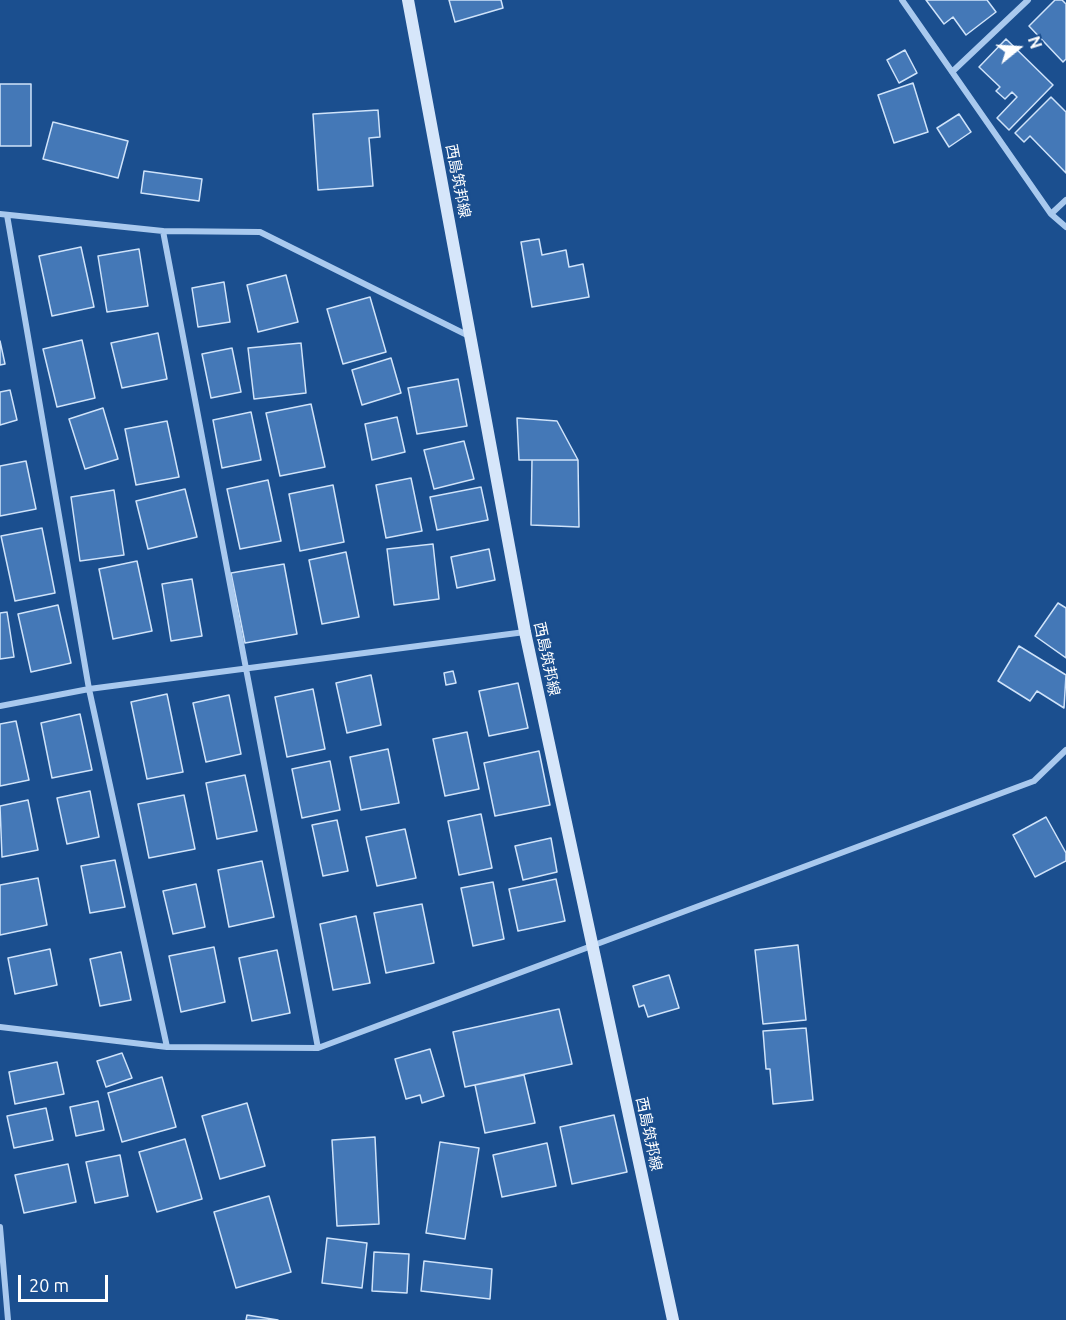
<!DOCTYPE html>
<html>
<head>
<meta charset="utf-8">
<style>
	body { margin:0 }
	#map { position:relative; width:1066px; height:1320px; overflow:hidden; background:#1b4f8f; font-family:Ubuntu,sans-serif }
	canvas { display:block }
	.north { position:absolute; left:988px; top:18px; width:60px; height:60px; -webkit-text-stroke:4px #1b4f8f; paint-order:stroke; rotate:72deg; font-size:16px; font-weight:700; line-height:24px; text-align:center; color:#fff }
	.north::after { content:''; display:block; margin:auto; width:21px; height:27px; background:#fff; clip-path:polygon(50% 0,100% 100%,50% 72%,0 100%) }
	.scale { position:absolute; left:18px; top:1275px; width:90px; height:27px; box-sizing:border-box; border:3px solid #fff; border-top:0; padding-left:8px; font-size:18px; line-height:21px; white-space:nowrap; color:#fff; -webkit-text-stroke:4px #1b4f8f; paint-order:stroke }
</style>
</head>
<body>
<div id="map">
<canvas width="1066" height="1320"></canvas>
<div class="north">N</div>
<div class="scale">20 m</div>
</div>
<script>
const g = document.querySelector('canvas').getContext('2d');
g.lineJoin = 'round';
function paint(path, color) {
  g.fillStyle = color;
  g.fill(path, 'evenodd');
}
function poly(rows) {
  const path = new Path2D();
  for (const r of rows) {
    path.moveTo(r[0], r[1]);
    for (let i = 2; i < r.length; i += 2) path.lineTo(r[i], r[i + 1]);
  }
  return path;
}
function trace(path, color, width, dash) {
  g.strokeStyle = color;
  g.lineWidth = width;
  g.lineCap = dash ? 'butt' : 'round';
  g.setLineDash(dash || []);
  g.stroke(path);
}
function drawText(font, color, halo, rows, align = 'center') {
  g.font = font + ' Ubuntu,"Noto Sans JP",sans-serif';
  g.lineWidth = 5;
  g.setLineDash([]);
  g.textBaseline = 'middle';
  g.strokeStyle = halo;
  g.fillStyle = color;
  for (const [text, x, y, turn = 0] of rows) {
    g.save();
    g.translate(x, y);
    g.rotate((+turn || 0) * Math.PI / 180);
    g.textAlign = isNaN(turn) ? turn : align;
    if (halo) g.strokeText(text, 0, 0);
    g.fillText(text, 0, 0);
    g.restore();
  }
}
const building = poly([
	[449,0,501,0,503,8,455,22,449,0],
	[926,0,987,0,996,12,966,35,953,17,944,24,926,0],
	[1055,0,1062,0,1066,4,1066,59,1063,62,1029,26,1055,0],
	[1006,39,1053,85,1009,130,997,118,1017,97,1012,92,1005,99,996,91,1000,87,979,67,1006,39],
	[905,50,917,73,899,83,887,60,905,50],
	[913,83,928,132,894,143,878,95,913,83],
	[0,84,31,84,31,146,0,146,0,84],
	[1051,97,1066,112,1066,173,1030,136,1024,142,1015,133,1051,97],
	[378,110,380,137,369,138,373,186,318,190,313,114,378,110],
	[959,114,971,132,949,147,937,128,959,114],
	[53,122,128,141,118,178,43,159,53,122],
	[144,171,202,179,199,201,141,193,144,171],
	[539,239,542,255,566,250,569,267,583,264,589,297,532,307,521,242,539,239],
	[81,247,94,307,52,316,39,256,81,247],
	[139,249,148,306,107,312,98,256,139,249],
	[286,275,298,322,258,332,247,285,286,275],
	[224,282,230,322,198,327,192,288,224,282],
	[370,297,386,352,343,364,327,309,370,297],
	[158,333,167,379,122,388,111,343,158,333],
	[82,340,95,398,57,407,43,349,82,340],
	[0,341,5,364,0,365,0,341],
	[301,343,306,393,254,399,248,348,301,343],
	[232,348,241,392,211,398,202,354,232,348],
	[391,358,401,393,362,405,352,370,391,358],
	[458,379,467,426,417,434,408,388,458,379],
	[10,390,17,420,0,425,0,392,10,390],
	[311,404,325,467,280,476,266,413,311,404],
	[103,408,118,459,85,469,69,419,103,408],
	[251,412,261,460,222,468,213,420,251,412],
	[397,417,405,452,372,460,365,424,397,417],
	[517,418,557,421,578,460,519,460,517,418],
	[167,421,179,477,136,485,125,429,167,421],
	[464,441,474,479,434,489,424,450,464,441],
	[532,460,578,460,579,527,531,525,532,460],
	[26,461,36,509,0,516,0,466,26,461],
	[411,478,422,531,386,538,376,485,411,478],
	[268,480,281,541,240,549,227,489,268,480],
	[333,485,344,542,300,551,289,494,333,485],
	[481,487,488,520,437,530,430,497,481,487],
	[185,489,197,537,148,549,136,501,185,489],
	[114,490,124,555,80,561,71,497,114,490],
	[42,528,55,593,15,601,1,536,42,528],
	[433,544,439,599,394,605,387,549,433,544],
	[489,549,495,580,457,588,451,557,489,549],
	[346,552,359,617,322,624,309,560,346,552],
	[137,561,152,631,113,639,99,569,137,561],
	[284,564,297,634,245,643,231,573,284,564],
	[192,579,202,636,171,641,162,584,192,579],
	[1058,603,1066,608,1066,658,1035,636,1058,603],
	[58,605,71,663,31,672,18,614,58,605],
	[7,612,14,657,0,659,0,613,7,612],
	[1019,646,1066,675,1064,708,1037,691,1030,701,998,681,1019,646],
	[453,671,456,683,446,685,444,673,453,671],
	[371,675,381,725,347,733,336,683,371,675],
	[518,683,528,728,489,736,479,691,518,683],
	[313,689,325,749,287,757,275,697,313,689],
	[167,694,183,772,147,779,131,702,167,694],
	[229,695,241,754,206,762,193,703,229,695],
	[80,714,92,770,52,778,41,723,80,714],
	[16,721,29,780,0,786,0,724,16,721],
	[467,732,479,789,445,796,433,739,467,732],
	[388,749,399,803,361,810,350,757,388,749],
	[539,751,550,805,495,816,484,763,539,751],
	[330,761,340,810,302,818,292,769,330,761],
	[245,775,257,831,217,839,206,783,245,775],
	[90,791,99,837,67,844,57,798,90,791],
	[184,795,195,849,149,858,138,804,184,795],
	[28,800,38,850,2,857,0,806,28,800],
	[481,814,492,868,459,875,448,821,481,814],
	[1046,817,1066,853,1066,861,1035,877,1013,835,1046,817],
	[337,820,348,871,323,876,312,825,337,820],
	[405,829,416,878,377,886,366,837,405,829],
	[551,838,557,872,523,880,515,846,551,838],
	[115,860,125,907,90,913,81,866,115,860],
	[262,861,274,917,229,927,218,870,262,861],
	[38,878,47,925,0,935,0,885,38,878],
	[556,879,565,921,518,931,509,889,556,879],
	[493,882,504,939,473,946,461,888,493,882],
	[196,884,205,927,173,934,163,891,196,884],
	[422,904,434,963,386,973,374,913,422,904],
	[356,916,370,983,333,990,320,924,356,916],
	[798,945,806,1020,763,1024,755,950,798,945],
	[214,947,225,1002,181,1012,169,956,214,947],
	[50,949,57,985,15,994,8,958,50,949],
	[277,950,290,1013,252,1021,239,958,277,950],
	[121,952,131,1000,100,1006,90,959,121,952],
	[669,975,679,1008,648,1017,644,1005,639,1007,633,986,669,975],
	[559,1009,572,1064,465,1087,453,1032,559,1009],
	[806,1028,813,1100,773,1104,770,1069,766,1069,763,1031,806,1028],
	[430,1049,444,1096,422,1103,420,1095,406,1099,395,1059,430,1049],
	[122,1053,132,1078,106,1087,97,1061,122,1053],
	[57,1062,64,1094,15,1104,9,1072,57,1062],
	[524,1075,535,1123,485,1133,475,1085,524,1075],
	[162,1077,176,1127,122,1142,108,1093,162,1077],
	[98,1101,104,1130,76,1136,70,1107,98,1101],
	[247,1103,265,1166,220,1179,202,1116,247,1103],
	[46,1108,53,1140,14,1148,7,1116,46,1108],
	[614,1115,627,1172,572,1184,560,1127,614,1115],
	[375,1137,379,1224,337,1226,332,1140,375,1137],
	[185,1139,202,1199,157,1212,139,1152,185,1139],
	[440,1142,479,1148,465,1239,426,1233,440,1142],
	[547,1143,556,1186,502,1197,493,1155,547,1143],
	[120,1155,128,1196,95,1203,86,1162,120,1155],
	[68,1164,76,1202,24,1213,15,1175,68,1164],
	[269,1196,291,1272,236,1288,214,1212,269,1196],
	[327,1238,367,1243,362,1288,322,1283,327,1238],
	[374,1252,409,1254,407,1293,372,1291,374,1252],
	[424,1261,492,1269,490,1299,421,1291,424,1261],
	[247,1315,278,1320,246,1320,247,1315]
]);
const minor = poly([
	[902,0,1051,214,1066,227],
	[952,72,1028,0],
	[0,214,163,231,260,232,469,336],
	[1051,214,1066,200],
	[7,215,89,689,167,1047],
	[163,231,318,1048],
	[0,706,89,689,525,632],
	[0,1027,167,1047,318,1048,1034,781,1066,750],
	[0,1227,8,1320]
]);
const secondary = poly([
	[408,0,525,632,673,1320]
]);
const streetNames = [
	["西島筑邦線",458,181,79],
	["西島筑邦線",547,659,78],
	["西島筑邦線",649,1134,78]
];
paint(building, '#4478b7');
trace(building, '#cfe3fa', 1.5);
trace(minor, '#a9c9ee', 6);
trace(secondary, '#d6e6fa', 12);
drawText('15px', '#fff', '#1b4f8f', streetNames);
</script>
</body>
</html>
